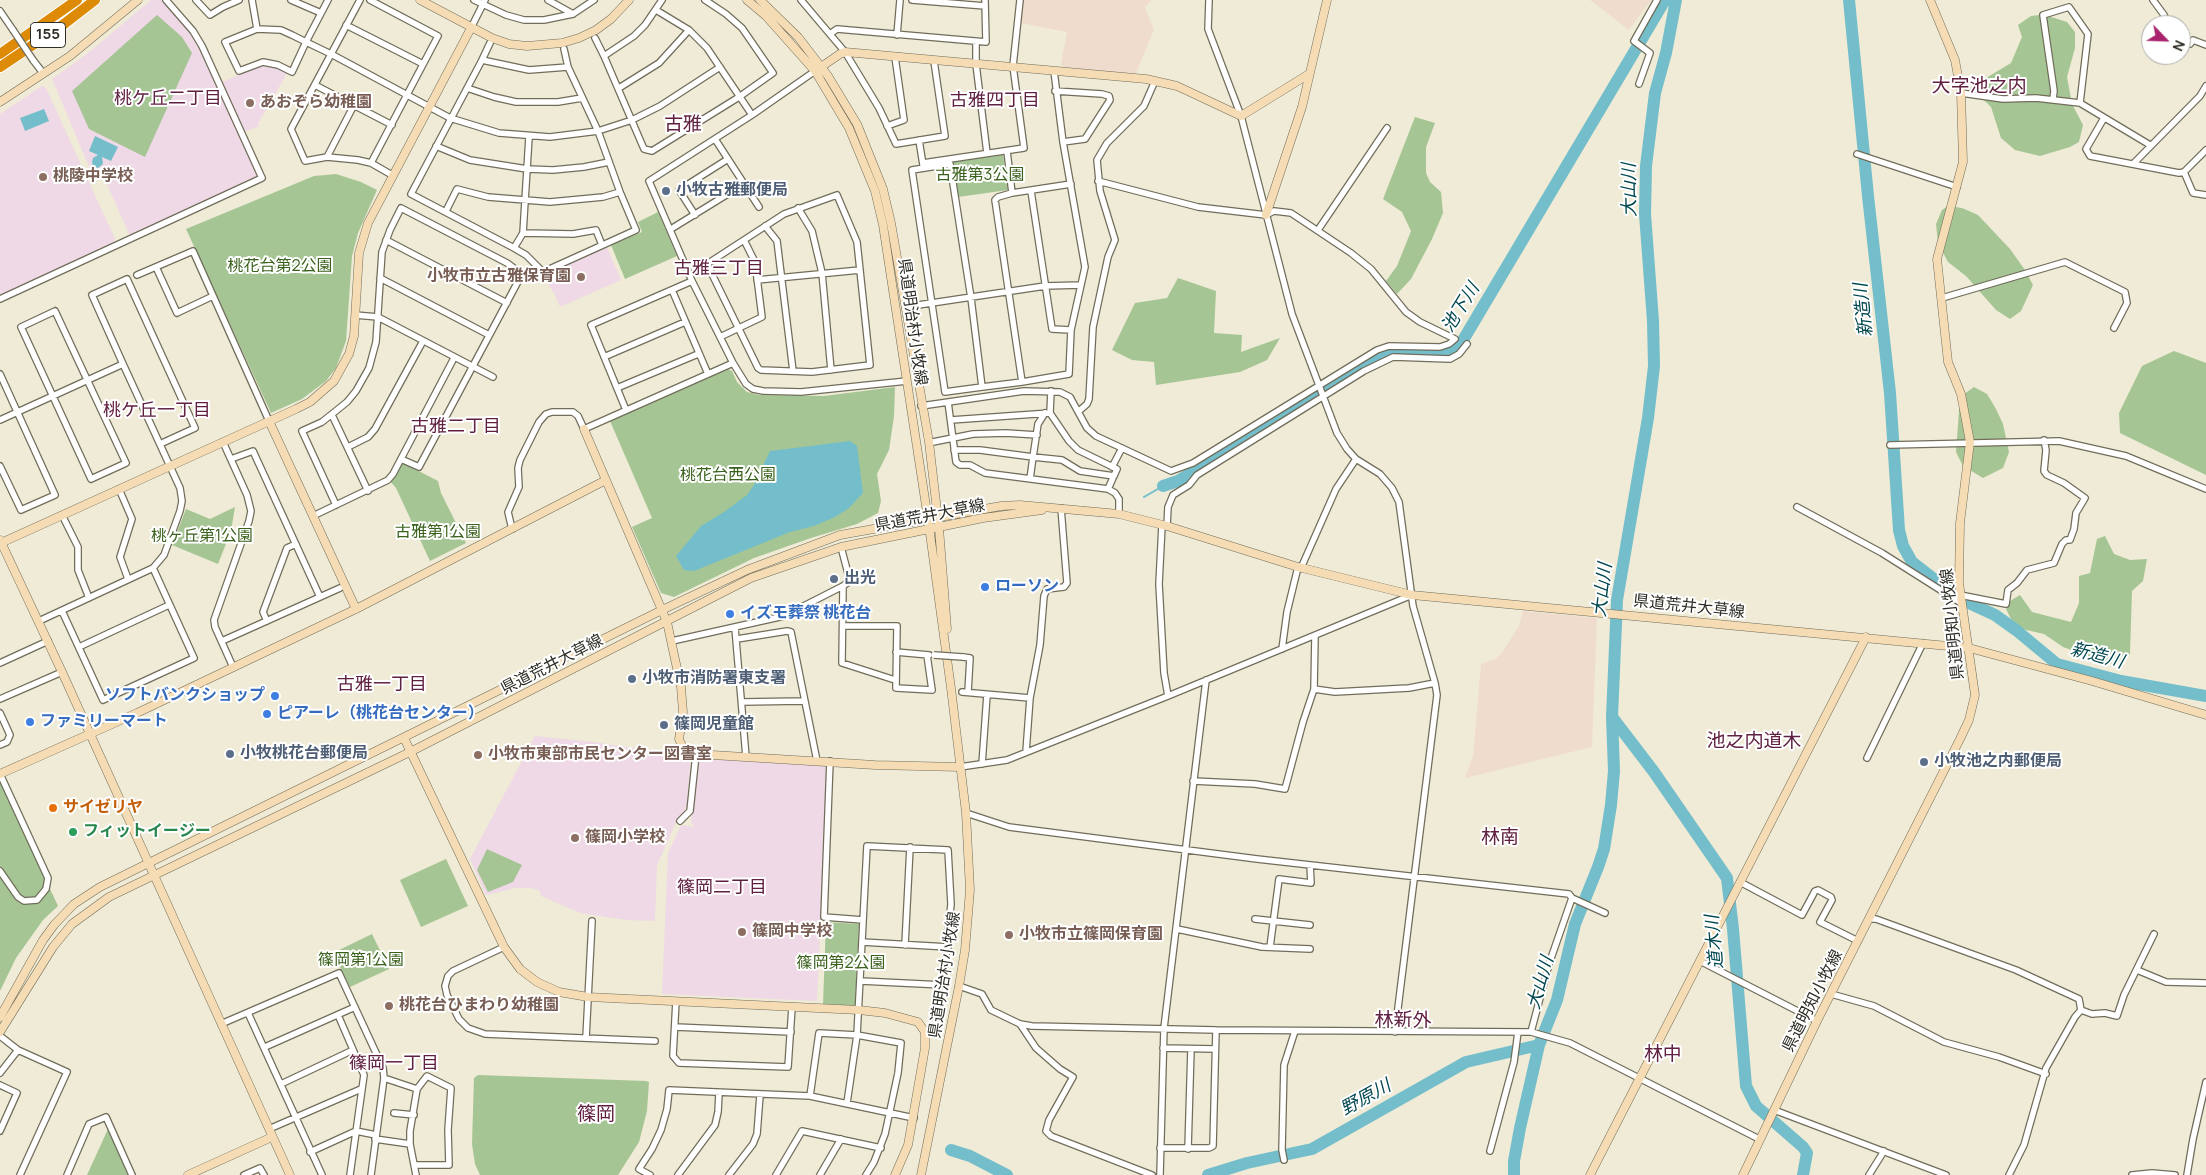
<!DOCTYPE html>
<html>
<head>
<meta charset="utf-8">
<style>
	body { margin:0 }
	#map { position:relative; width:2206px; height:1175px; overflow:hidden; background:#efebd6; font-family:Manrope,sans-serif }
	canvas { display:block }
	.north { position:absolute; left:2141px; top:15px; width:50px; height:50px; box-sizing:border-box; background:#fff; border:1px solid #ababa8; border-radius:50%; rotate:114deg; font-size:14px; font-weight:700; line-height:20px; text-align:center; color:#2e2d25 }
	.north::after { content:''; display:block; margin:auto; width:18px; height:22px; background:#a9246d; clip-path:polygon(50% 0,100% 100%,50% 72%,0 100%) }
</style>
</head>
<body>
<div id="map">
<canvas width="2206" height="1175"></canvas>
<div class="north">N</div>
</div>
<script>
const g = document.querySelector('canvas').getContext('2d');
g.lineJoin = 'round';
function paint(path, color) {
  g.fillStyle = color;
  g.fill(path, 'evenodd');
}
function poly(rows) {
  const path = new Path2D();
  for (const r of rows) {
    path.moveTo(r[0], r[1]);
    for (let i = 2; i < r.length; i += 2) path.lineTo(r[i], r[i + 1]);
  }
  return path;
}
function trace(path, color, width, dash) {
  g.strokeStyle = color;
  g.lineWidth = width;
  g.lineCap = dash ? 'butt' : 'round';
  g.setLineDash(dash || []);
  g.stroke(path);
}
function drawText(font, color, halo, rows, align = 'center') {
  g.font = font + ' Manrope,"Noto Sans JP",sans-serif';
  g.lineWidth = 4;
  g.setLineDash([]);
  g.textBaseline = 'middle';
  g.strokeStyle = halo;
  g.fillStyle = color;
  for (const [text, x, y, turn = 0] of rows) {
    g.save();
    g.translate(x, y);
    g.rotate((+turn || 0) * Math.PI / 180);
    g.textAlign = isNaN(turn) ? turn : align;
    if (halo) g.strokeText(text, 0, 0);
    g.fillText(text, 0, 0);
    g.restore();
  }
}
const industrial = poly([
	[1024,0,1152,0,1145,7,1154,30,1135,75,1063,67,1061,64,1067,32,1021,23],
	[1590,0,1651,0,1629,30],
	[1523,611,1597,618,1592,747,1465,778,1473,756,1481,664,1495,659,1501,654,1519,626]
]);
const education = poly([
	[151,0,162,0,185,26,197,44,257,175,255,178,130,236,106,182,92,174,52,79,87,54],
	[262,65,273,66,287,73,258,124,259,126,244,132,222,82],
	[42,86,46,88,115,239,113,243,0,295,0,114],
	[607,247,621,280,560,307,554,293,542,275],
	[535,736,594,742,691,757,687,804,682,816,678,818,657,865,655,921,626,920,580,913,541,896,539,890,531,888,516,888,486,895,470,859],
	[696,758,825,766,827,768,817,1001,662,994,668,853,681,825,694,827,691,822]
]);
const green = poly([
	[2047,14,2048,16,2067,22,2075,32,2075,48,2067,77,2072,104,2083,125,2079,142,2070,147,2040,156,2015,150,2001,138,1991,107,1981,97,1969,91,1971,87,2011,63,2022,37,2018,25,2031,16],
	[157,15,182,37,192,53,145,157,89,129,72,91],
	[1415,117,1435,123,1426,147,1426,173,1430,182,1441,192,1443,213,1432,239,1411,279,1397,294,1386,281,1397,266,1411,231,1402,212,1383,199],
	[1003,155,1008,190,958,197,953,162],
	[336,174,361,182,377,190,358,233,352,256,346,341,336,368,326,381,302,399,271,413,186,229,314,176],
	[1948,206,1962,208,1978,215,2010,249,2025,270,2033,285,2021,311,2010,319,1996,310,1966,276,1948,262,1938,243,1936,224,1942,210],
	[658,212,677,256,625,279,611,245,642,232,638,222],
	[1178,278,1216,291,1214,333,1242,335,1241,352,1280,338,1267,360,1240,372,1156,385,1154,362,1132,360,1112,350,1135,303,1167,298],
	[2174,351,2206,363,2206,475,2120,433,2119,413,2142,366],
	[728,369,732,371,737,382,747,392,759,395,824,396,895,387,894,416,889,450,877,474,881,501,878,513,857,524,811,538,754,558,674,597,661,593,632,527,652,518,610,421],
	[1974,387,1987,394,1996,409,2003,424,2009,452,2003,468,1983,478,1963,466,1956,452,1960,397],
	[402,464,405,464,438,481,441,493,466,543,430,561,396,488,391,482],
	[235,507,231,531,218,564,172,545,186,509,210,519],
	[2105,536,2114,554,2130,560,2147,559,2143,581,2132,591,2130,654,2114,665,2063,647,2044,634,2022,629,2011,619,2006,609,2010,601,2020,595,2032,612,2071,622,2079,603,2079,576,2090,573,2097,539],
	[0,782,58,906,43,920,16,958,0,991],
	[487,849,522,865,513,882,488,892,477,870],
	[446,859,468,906,421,927,400,880],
	[826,922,859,924,855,1006,823,1005],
	[372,934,389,969,350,987,333,953],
	[478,1075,646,1081,649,1082,647,1111,639,1142,618,1175,480,1175,475,1164,472,1144,474,1078],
	[108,1129,129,1175,87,1175]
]);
const water = poly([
	[44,109,49,121,25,131,20,118],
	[95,136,118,147,111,161,102,157,103,164,98,168,93,166,92,162,93,158,98,155,89,151],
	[850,441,857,446,863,493,849,508,835,517,814,526,790,532,694,571,684,570,676,556,701,526,724,512,747,495,754,485,770,451]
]);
const stream = poly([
	[1144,497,1163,486]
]);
const river = poly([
	[1849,0,1868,196,1890,393,1899,530,1903,546,1912,562,1953,594],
	[1163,486,1178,481,1379,355,1406,349,1440,353,1452,352,1459,347,1665,0],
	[1967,602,1995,615,2016,630,2057,664,2121,681,2206,696],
	[1612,717,1654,772,1727,878,1733,929,1746,1086,1756,1106,1803,1147,1807,1153,1803,1175],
	[951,1150,970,1156,1007,1175],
	[1208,1175,1247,1163,1312,1149,1466,1062,1539,1045],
	[1514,1175,1514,1161,1520,1128,1539,1045,1557,1000,1575,924,1598,867,1604,849,1611,805,1614,771,1612,717,1617,600,1648,418,1654,366,1653,321,1645,214,1646,166,1655,93,1666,53,1676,0]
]);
const street = poly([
	[196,0,210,15,223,7,239,0],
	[252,0,257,29],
	[291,0,321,13],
	[328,0,306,42,292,72,278,65,263,62,239,71,225,42,257,29,281,30,292,35,306,42,331,54,450,118,499,133,550,137,598,131,632,120,660,106,720,67],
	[360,0,291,129,305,161,327,157,358,160,371,163,392,175],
	[370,0,438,36,371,163],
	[474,0,506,15,524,20,544,20,573,14,594,0],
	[548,0,573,14],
	[662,0,645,25,634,36,604,56,644,149,652,151,739,97,773,73,742,28,726,14,705,0],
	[801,0,845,52,879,108,896,144,945,136,934,61],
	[912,0,985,6],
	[1209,0,1208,29,1241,116,1292,314,1337,433,1347,449,1356,459,1380,474,1392,488,1399,502,1413,606,1435,683,1437,695,1395,1032],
	[2153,0,2164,15,2168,25],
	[656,10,689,30,707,48,752,115],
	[0,11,13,30],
	[346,25,423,64],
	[471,28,485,0],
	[830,34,837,29,986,42,985,0],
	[897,35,900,0],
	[595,38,604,56],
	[2181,41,2185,44,2190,44,2193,40,2206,45],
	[976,42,976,64,987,153],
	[564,49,568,67],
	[33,60,43,73],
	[482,60,529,70,568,67,598,131,620,192,636,230,543,272,526,255,514,248,411,194,482,60],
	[482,60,490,43],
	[815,71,752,115,649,181,692,281,733,363,746,384,753,389,763,391,801,392,907,381],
	[1639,84,1650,53,1634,41,1657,0],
	[315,85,392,125],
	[467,88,494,97,516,102,558,102,582,98],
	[619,88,659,63,689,30],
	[1055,91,1102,94,1109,96,1110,100,1085,139,1063,142],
	[1961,93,2003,99,2036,98,2080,103,2150,145],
	[2053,99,2054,91,2043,15,2069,7,2088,34,2080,103],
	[2104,118,2086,149,2090,156,2179,173,2184,172,2206,150],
	[887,126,904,120,895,57],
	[715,139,759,207],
	[919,140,923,165],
	[436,146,470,160,527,169,553,170,584,167,609,162],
	[1007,151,1012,193],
	[1857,154,1957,187],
	[327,157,354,105],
	[923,163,1024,148,1013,66,1020,0],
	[2133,164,2200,96,2206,86],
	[2184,172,2193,193,2206,195],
	[1031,191,1052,329,1071,330],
	[837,195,857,242,870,365,812,372,761,370,758,368,707,264,784,214,837,195],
	[798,208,812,231,822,273,831,370],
	[446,211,457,189,488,197,550,202,603,197,620,192],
	[695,215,679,190,728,159],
	[765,226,777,241,793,371],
	[671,229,744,184],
	[1318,230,1387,128],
	[523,233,529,137],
	[386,240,507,303],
	[514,248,523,233,573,234,596,230,602,245],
	[156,267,177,313,213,296],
	[137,275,193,251,269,421],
	[380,278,489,335],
	[757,280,860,270],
	[672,290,708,374],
	[1942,298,2065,262,2125,292,2127,303,2114,328],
	[0,299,262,178,202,46,193,31,166,0],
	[905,307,1045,286,1081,285],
	[55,311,126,463,91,479,21,327,55,311],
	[355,315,378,317,493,377],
	[720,337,762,317,755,262,744,240],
	[604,357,685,322],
	[0,374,55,495,21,510,0,466],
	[1022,382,995,200,998,197,1012,193,1071,184],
	[982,387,971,298,950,164,912,170,945,392,982,387,1022,382,1069,374,1071,330,1085,267,1063,142,1054,71],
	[617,388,698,354],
	[948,402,956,462,960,465,970,465,985,473,1108,489,1115,493,1119,499,1119,514],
	[921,406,1024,391,1060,392,1070,397,1087,428,1096,436,1171,471,1193,463,1377,350,1389,346,1440,347,1449,344,1455,339,1420,322,1406,312,1371,269,1351,253,1291,213,1274,211,1266,215,1198,207,1098,181],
	[626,410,591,325,692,281],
	[1079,411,1087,404,1089,399,1093,327,1108,257,1115,240,1100,191,1097,160,1107,143,1144,106,1155,81],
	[1045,413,1038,424,1033,457,1062,460,1080,471,1114,476],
	[1050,413,1051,391],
	[332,415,368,491],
	[0,420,123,364],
	[951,420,1050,413,1069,441,1078,450,1117,469,1108,489],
	[223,442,247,495,251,511,249,521,214,620,215,627,233,667],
	[933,442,973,434,1006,433,1037,435],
	[1890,445,2059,441,2126,456,2206,489],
	[348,447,368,437,375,429,423,341],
	[954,450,980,450,1033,457,1030,479],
	[231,459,253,451,320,597],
	[1112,467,1122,448],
	[119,489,132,519,120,557,128,579],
	[336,505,302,431,322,422,347,402,356,391,369,368,376,342,382,252,390,230,401,208,507,263,522,274,419,467,401,459],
	[1797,507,1882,553,1961,603],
	[62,515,78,547,78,570,89,598],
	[313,516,388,480,393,474,454,358],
	[1162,525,1159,584,1164,673,1168,696],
	[1167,526,1168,507,1173,495,1189,485,1197,475,1364,371,1393,357,1450,359,1459,354,1467,344],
	[512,529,508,512,519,487,518,468,520,460,539,422,546,414,552,412,573,412,578,416,584,429,733,363],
	[1301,568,1336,489,1356,459],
	[843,586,842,663,895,680],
	[1960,595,2006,604,2008,590,2017,583,2027,570,2054,563,2062,544,2066,540,2070,540,2074,529,2076,513,2085,498,2064,483,2047,475,2044,471,2046,450,2044,440],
	[62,611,103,700,194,658,153,568],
	[39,621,153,568,164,555,180,511,182,501,180,488,123,364,92,295,127,279,195,428,160,444],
	[267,621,263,612,287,548,296,544],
	[843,626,897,626,896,688,932,690,927,655],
	[735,628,746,757],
	[1315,636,1314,689,1335,692,1409,688,1435,683],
	[737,639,787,631,791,632,817,761],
	[222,641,340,588],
	[672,641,784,616,843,586,850,581,841,547],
	[79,647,169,605],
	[1282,649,1287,612,1298,567],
	[896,652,929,655],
	[963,657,970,658,968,692],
	[0,663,48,641],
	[962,692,1030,698],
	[0,699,62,672],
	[742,702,803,701],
	[0,713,10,735,7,742,0,745],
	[1026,752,1030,698,1040,645,1044,596,1047,589,1064,587,1067,583,1061,508],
	[1867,758,1923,643],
	[830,761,824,917,863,920],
	[982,764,987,695],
	[960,767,1007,760,1168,696,1412,595],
	[1193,781,1255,784,1285,789,1303,722,1314,689],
	[966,813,1009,827,1257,859,1569,894,1572,898,1605,913],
	[680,821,690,811,696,754],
	[0,871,18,897,24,901,37,900,46,889,48,878,0,774],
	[1740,882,1802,915,1815,891,1818,890,1831,897,1832,900,1820,922,1858,941],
	[1255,919,1310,925],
	[1870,919,1876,919,2016,970,2079,999,2081,1010],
	[1177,929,1262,947,1310,949],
	[862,942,948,947],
	[905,945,910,847],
	[504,947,453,971,448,976,445,986,447,995,459,1019,468,1028,485,1034,655,1041],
	[1270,947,1279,879,1311,883,1310,865],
	[1700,961,1817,1021],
	[2137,970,2166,982,2206,983],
	[959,986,982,994,991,1010,1020,1024,1032,1026,1216,1030,1531,1032,1570,1043,1759,1139],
	[1831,994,1874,1006,1944,1042,1999,1057,2046,1074],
	[676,1001,673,1056,679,1063,788,1067,792,1007],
	[2081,1010,2092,1014,2105,1013,2117,1016,2124,995,2154,934],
	[248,1013,322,1175],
	[338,1015,364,1075,350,1175],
	[221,1024,339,973,383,1068,384,1078,371,1175],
	[1020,1024,1036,1048,1060,1069,1073,1077,1049,1120,1046,1131,1051,1136,1152,1175],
	[675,1027,791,1032],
	[1531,1032,1549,964,1572,898],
	[0,1036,18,1050,67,1072,20,1175],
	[586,1038,592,921],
	[265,1047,355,1007],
	[1163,1048,1215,1049],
	[0,1073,18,1050],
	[384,1078,417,1089],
	[281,1084,353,1050],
	[0,1085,17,1093,0,1131],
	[810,1096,819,1033,857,1035,901,1043,898,1073,885,1134,874,1162,866,1175],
	[847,1103,857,1035,867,846,948,850,951,904,943,985,861,981],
	[1774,1110,1946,1175],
	[394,1113,414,1115],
	[269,1129,361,1089],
	[375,1139,410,1144],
	[1160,1148,1209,1148,1213,1146,1216,1030],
	[1188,1149,1191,1049],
	[1490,1151,1514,1062,1518,1032],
	[310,1152,356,1131,376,1135],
	[1284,1160,1282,1150,1284,1065,1295,1031],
	[414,1165,449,1165,448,1130,451,1088,427,1076,417,1089,410,1131,410,1144,416,1175],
	[67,1175,89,1124,106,1117,132,1175],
	[244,1175,260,1168,264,1175],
	[650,1175,639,1169,652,1149,661,1130,667,1109,669,1090,810,1096,914,1118],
	[678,1175,715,1125,718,1112,719,1093],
	[729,1175,753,1144,757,1134,760,1095],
	[776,1175,802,1131,881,1148],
	[820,1175,841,1139],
	[1160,1175,1164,1028,1206,680],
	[1869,1175,1884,1151],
	[2009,1175,2024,1145,2046,1068,2075,1017,2081,1010],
	[2132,1175,2152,1173,2175,1175],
	[2187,1175,2193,1139,2206,1082]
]);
const secondary = poly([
	[420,0,492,38,509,44,527,46,562,43,579,38,596,30,611,19,629,0],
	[747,0,766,16,815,71,849,128,875,191,883,225,928,519,951,688,966,813,970,890,965,950,959,986,921,1175],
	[760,0,798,37,828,76,857,124,883,189,891,223,929,442,939,528,947,629],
	[818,69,840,54,845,52,1146,79,1177,86,1241,116,1309,74],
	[0,102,70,56,138,0],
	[1266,215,1302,107,1327,0],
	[269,421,356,609],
	[584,429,667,622,681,687,683,712,679,739,683,748,696,754,875,765,960,767],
	[0,540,62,672,290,1175],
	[1,543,296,409,310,402,334,381,349,354,354,336,359,253,368,223,471,28],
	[404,738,504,947,520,969,537,982,559,992,588,997,859,1010,885,1013,918,1022,925,1032,925,1048,908,1145,895,1175],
	[0,774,137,713,356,609,606,480],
	[0,1017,43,940,54,925,74,904,100,887,662,610,747,570,840,535,1001,506,1020,505,1119,514,1167,526,1298,567,1412,595,1969,648,2092,681,2206,715],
	[0,1032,53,947,72,924,109,897,410,752,751,578,841,547,983,518,1042,510],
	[188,1175,272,1137],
	[1590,1175,1866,637],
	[1743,1175,1817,1021,1960,739,1969,720,1975,695,1959,583,1960,523,1970,442,1961,394,1948,362,1937,259,1963,162,1961,93,1955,60,1930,0]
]);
const highway = poly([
	[0,54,77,0],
	[0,67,64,24,95,0]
]);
const streetBridge = poly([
	[13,30,33,60],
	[934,655,963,657]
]);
const markers = [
	[250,103,5,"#8d6e63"],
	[43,177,5,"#8d6e63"],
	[666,191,5,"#5c6f8a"],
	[581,277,5,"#8d6e63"],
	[834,579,5,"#5c6f8a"],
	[985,587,5,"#3f7fe0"],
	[730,614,5,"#3f7fe0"],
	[632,679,5,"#5c6f8a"],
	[275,696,5,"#3f7fe0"],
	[267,714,5,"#3f7fe0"],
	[30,722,5,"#3f7fe0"],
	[664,725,5,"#5c6f8a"],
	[230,754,5,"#5c6f8a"],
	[478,755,5,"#8d6e63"],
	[1924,762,5,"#5c6f8a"],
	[53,808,5,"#e8710a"],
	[73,832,5,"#2e9e5b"],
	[575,838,5,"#8d6e63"],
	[742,932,5,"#8d6e63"],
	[1009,935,5,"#8d6e63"],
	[389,1006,5,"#8d6e63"]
];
const shields = [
	[48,35,35]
];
const shieldNames = [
	["155",48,35]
];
const educationNames = [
	["あおぞら幼稚園",260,103],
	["桃陵中学校",53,177],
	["小牧市立古雅保育園",571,277,"right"],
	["小牧市東部市民センター図書室",488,755],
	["篠岡小学校",585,838],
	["篠岡中学校",752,932],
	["小牧市立篠岡保育園",1019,935],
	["桃花台ひまわり幼稚園",399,1006]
];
const parkNames = [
	["古雅第3公園",980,176],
	["桃花台第2公園",280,267],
	["桃花台西公園",728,476],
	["古雅第1公園",438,533],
	["桃ヶ丘第1公園",202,537],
	["篠岡第1公園",361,961],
	["篠岡第2公園",841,964]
];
const serviceNames = [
	["小牧古雅郵便局",676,191],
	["出光",844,579],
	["小牧市消防署東支署",642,679],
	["篠岡児童館",674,725],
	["小牧桃花台郵便局",240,754],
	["小牧池之内郵便局",1934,762]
];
const streetNames = [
	["県道明治村小牧線",912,322,82],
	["県道荒井大草線",930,516,-11],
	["県道荒井大草線",1689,607,6],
	["県道明知小牧線",1953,624,-96],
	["県道荒井大草線",552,665,-27],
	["県道明治村小牧線",945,975,-81],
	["県道明知小牧線",1813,1001,-63]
];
const shopNames = [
	["ローソン",995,587],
	["イズモ葬祭 桃花台",740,614],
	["ソフトバンクショップ",265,696,"right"],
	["ピアーレ（桃花台センター）",277,714],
	["ファミリーマート",40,722]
];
const foodNames = [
	["サイゼリヤ",63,808]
];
const leisureNames = [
	["フィットイージー",83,832]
];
const neighbourhoodNames = [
	["桃ケ丘二丁目",168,99],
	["古雅四丁目",995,101],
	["古雅三丁目",719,269],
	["桃ケ丘一丁目",157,411],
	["古雅二丁目",456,427],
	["古雅一丁目",382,685],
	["篠岡二丁目",722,888],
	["篠岡一丁目",394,1064]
];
const waterNames = [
	["大山川",1630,190,-91],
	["池下川",1461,308,-58],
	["新造川",1864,310,-96],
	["大山川",1603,590,-83],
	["新造川",2097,656,15],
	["道木川",1715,942,-95],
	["大山川",1541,983,-74],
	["野原川",1366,1098,-29]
];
const quarterNames = [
	["大字池之内",1979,87],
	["古雅",683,125],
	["池之内道木",1754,742],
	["林南",1500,838],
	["林新外",1403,1021],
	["林中",1663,1055],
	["篠岡",596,1115]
];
paint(industrial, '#f0dccd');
paint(education, '#efd9e6');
paint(green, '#a6c594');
paint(water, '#73beca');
trace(stream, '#73beca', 2);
trace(river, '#73beca', 12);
trace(street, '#706d5b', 8);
trace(secondary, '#706d5b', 9);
trace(highway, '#fff', 12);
trace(street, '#fff', 5.5);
trace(secondary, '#f5dcb4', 8);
trace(highway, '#dd8a06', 10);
trace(streetBridge, '#706d5b', 8, []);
trace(streetBridge, '#fff', 5.5);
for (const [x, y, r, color] of markers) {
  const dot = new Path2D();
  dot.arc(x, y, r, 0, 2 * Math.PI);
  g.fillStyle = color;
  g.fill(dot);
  trace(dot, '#fff', 2);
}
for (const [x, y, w] of shields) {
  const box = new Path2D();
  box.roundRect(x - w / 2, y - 12.5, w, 25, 4);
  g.fillStyle = '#fff';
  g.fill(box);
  trace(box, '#2e2d25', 1);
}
drawText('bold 15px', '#2e2d25', null, shieldNames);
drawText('bold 16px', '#785e54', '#fff', educationNames, 'left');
drawText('16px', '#3a611c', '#fff', parkNames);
drawText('bold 16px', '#4e5e75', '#fff', serviceNames, 'left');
drawText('16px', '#2e2d25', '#fff', streetNames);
drawText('bold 16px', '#366cbe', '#fff', shopNames, 'left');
drawText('bold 16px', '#c56008', '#fff', foodNames, 'left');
drawText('bold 16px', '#27864d', '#fff', leisureNames, 'left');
drawText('18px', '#602040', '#fff', neighbourhoodNames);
drawText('italic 18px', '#004750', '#fff', waterNames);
drawText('19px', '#602040', '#fff', quarterNames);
</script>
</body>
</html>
